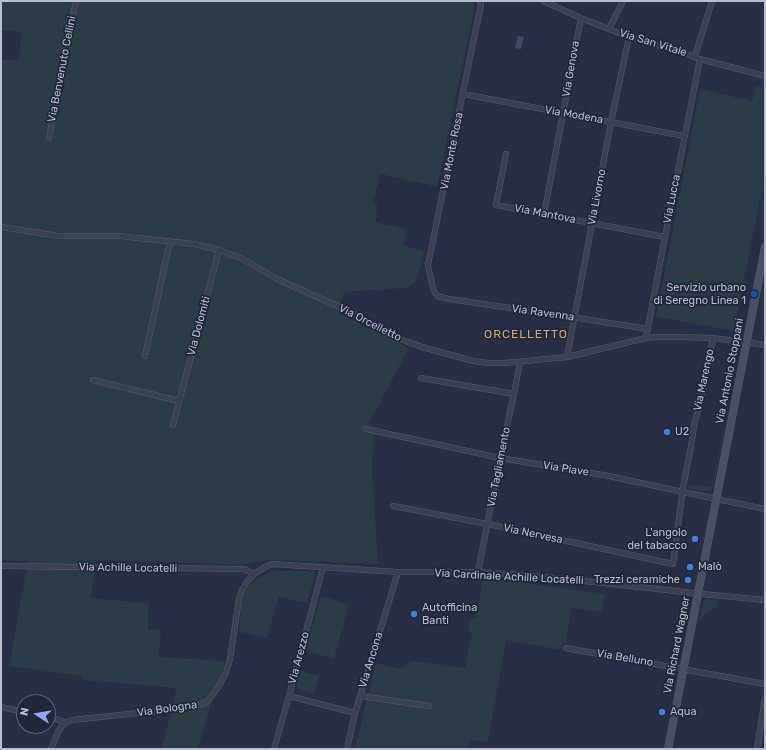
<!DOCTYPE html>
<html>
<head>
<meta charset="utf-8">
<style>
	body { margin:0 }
	#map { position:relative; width:766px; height:750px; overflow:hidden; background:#282e43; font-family:Rubik,sans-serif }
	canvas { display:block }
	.frame { position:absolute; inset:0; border:2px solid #b9bdcc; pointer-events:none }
	.north { position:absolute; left:16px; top:694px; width:40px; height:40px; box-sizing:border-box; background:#212638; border:1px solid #5e6273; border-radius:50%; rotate:282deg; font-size:11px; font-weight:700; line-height:16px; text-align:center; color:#b9bdcc }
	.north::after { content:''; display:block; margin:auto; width:14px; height:18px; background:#94a7f6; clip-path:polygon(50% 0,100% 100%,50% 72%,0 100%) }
</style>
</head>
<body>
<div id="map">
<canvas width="766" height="750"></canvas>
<div class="frame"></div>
<div class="north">N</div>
</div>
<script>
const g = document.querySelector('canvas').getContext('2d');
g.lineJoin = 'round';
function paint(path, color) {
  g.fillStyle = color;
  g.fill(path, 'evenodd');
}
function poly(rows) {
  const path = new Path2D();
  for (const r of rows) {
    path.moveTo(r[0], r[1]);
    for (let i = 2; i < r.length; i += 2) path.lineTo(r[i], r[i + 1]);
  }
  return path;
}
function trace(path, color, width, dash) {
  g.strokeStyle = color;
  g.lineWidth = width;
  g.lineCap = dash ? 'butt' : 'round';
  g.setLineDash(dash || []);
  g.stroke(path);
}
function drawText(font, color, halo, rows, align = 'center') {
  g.font = font + ' Rubik,sans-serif';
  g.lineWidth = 3.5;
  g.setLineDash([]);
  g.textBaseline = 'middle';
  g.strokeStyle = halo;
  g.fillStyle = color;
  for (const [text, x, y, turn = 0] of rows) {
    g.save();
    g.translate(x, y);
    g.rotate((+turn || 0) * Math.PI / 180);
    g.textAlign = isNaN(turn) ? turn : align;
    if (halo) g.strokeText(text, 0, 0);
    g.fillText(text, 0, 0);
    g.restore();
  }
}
const green = poly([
	[1,1,473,1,474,7,473,16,437,187,381,174,373,202,378,204,376,209,377,210,376,215,377,215,375,222,386,225,386,224,405,229,406,232,404,246,424,251,417,279,413,284,406,288,344,292,339,308,340,313,341,314,370,329,371,328,409,348,369,423,374,435,372,465,378,564,271,560,239,565,96,560,91,598,149,603,148,629,161,630,159,657,225,661,224,668,213,697,198,749,161,749,173,706,176,688,83,680,83,676,9,666,28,561,1,560,1,59,18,61,22,32,1,30],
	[756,86,765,88,765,175,734,331,656,317,700,89,752,101],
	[724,427,725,427,713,488,710,491,705,490,704,492,689,488,688,487,689,484,710,487,712,486],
	[275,571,313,571,315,574,307,603,279,597,267,638,239,632,241,605,246,590,251,584,259,577],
	[483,577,605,594,602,612,571,608,566,644,562,643,561,650,506,640,488,742,470,740,467,749,355,749,376,663,400,669,412,661,465,668,472,633,468,632,470,618,476,619],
	[321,596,349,604,334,659,305,651],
	[707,599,717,600,718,606,710,610,705,614,699,622,703,602],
	[299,670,319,676,314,694,298,689,296,684]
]);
const water = poly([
	[518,36,524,37,521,49,515,48]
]);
const street = poly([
	[480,1,481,5,474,38,428,265,432,284,434,291,437,296,449,299,578,318,648,329],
	[543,1,581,18,629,37,689,55,700,59,765,76],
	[609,29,623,1],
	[695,56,712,1],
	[463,94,684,136],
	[49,138,76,1],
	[506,154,496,205,665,237],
	[544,214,581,18],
	[1,227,59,236,119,236,194,244,219,250,243,259,277,279,342,308,354,314,377,328,400,339,422,347,473,361,489,363,505,363,567,357,646,338,659,337,681,337,713,338,765,345],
	[646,338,665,237,700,59],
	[145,356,170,241],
	[567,357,611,122,629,37],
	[421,378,514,394],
	[93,380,179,401],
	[173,425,219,250],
	[366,429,500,458,609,476,683,492,765,509],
	[393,506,488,524,673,564,683,488,691,446,695,420,701,403,713,338],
	[1,566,244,569,254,574],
	[478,572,500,458,514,394,520,362],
	[566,648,765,684],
	[289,696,355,713],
	[360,696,429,706],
	[1,707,24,712],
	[48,717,62,721,65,723],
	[51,749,58,732,61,727,65,723,72,720,195,707,207,702,217,689,226,673,230,659,239,599,242,590,247,582,254,574,265,567,272,564,398,572,478,572,521,575,604,583,702,594,765,600],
	[274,749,289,696,323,567],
	[347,749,355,713,398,572],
	[757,749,765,698]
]);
const secondary = poly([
	[668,749,765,247]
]);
const markers = [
	[754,294,4,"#1a4fb4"],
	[667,432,4,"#3f7fe0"],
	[695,539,4,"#3f7fe0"],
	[690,567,4,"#3f7fe0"],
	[688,580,4,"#3f7fe0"],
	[414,614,4,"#3f7fe0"],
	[662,712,4,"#3f7fe0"]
];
const streetNames = [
	["Via San Vitale",653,43,17],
	["Via Benvenuto Cellini",62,69,-79],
	["Via Genova",571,69,-80],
	["Via Modena",574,115,10],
	["Via Monte Rosa",452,151,-79],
	["Via Livorno",597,197,-79],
	["Via Lucca",672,199,-79],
	["Via Mantova",545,214,11],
	["Via Ravenna",543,313,8],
	["Via Orcelletto",370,323,27],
	["Via Dolomiti",199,326,-75],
	["Via Antonio Stoppani",730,371,-79],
	["Via Marengo",704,380,-78],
	["Via Tagliamento",499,467,-79],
	["Via Piave",566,469,9],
	["Via Nervesa",533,534,12],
	["Via Achille Locatelli",128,568,1],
	["Via Cardinale Achille Locatelli",509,577,3],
	["Via Richard Wagner",677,645,-79],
	["Via Arezzo",299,658,-75],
	["Via Belluno",625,658,10],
	["Via Ancona",371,660,-73],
	["Via Bologna",167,709,-8]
];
const poiNames = [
	["Servizio urbano",746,288,"right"],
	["di Seregno Linea 1",746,301,"right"],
	["U2",675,432],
	["L'angolo",687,533,"right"],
	["del tabacco",687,546,"right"],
	["Malò",698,567],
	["Trezzi ceramiche",680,580,"right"],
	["Autofficina",422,608],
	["Banti",422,621],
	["Aqua",670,712]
];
const neighbourhoodNames = [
	["ORCELLETTO",526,335]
];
paint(green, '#2a3c44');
paint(water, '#3e486b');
trace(street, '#575c6d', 6);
trace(secondary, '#575c6d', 8);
trace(street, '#3c4152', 5);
trace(secondary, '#4a4f65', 7);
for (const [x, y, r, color] of markers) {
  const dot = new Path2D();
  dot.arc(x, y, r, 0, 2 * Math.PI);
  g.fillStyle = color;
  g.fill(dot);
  trace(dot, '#212638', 1.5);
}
drawText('11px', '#b9bdcc', '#212638', streetNames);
drawText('11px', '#b9bdcc', '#212638', poiNames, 'left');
g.letterSpacing = '1px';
drawText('12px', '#d4ae6c', '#212638', neighbourhoodNames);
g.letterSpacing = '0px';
</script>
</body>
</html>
